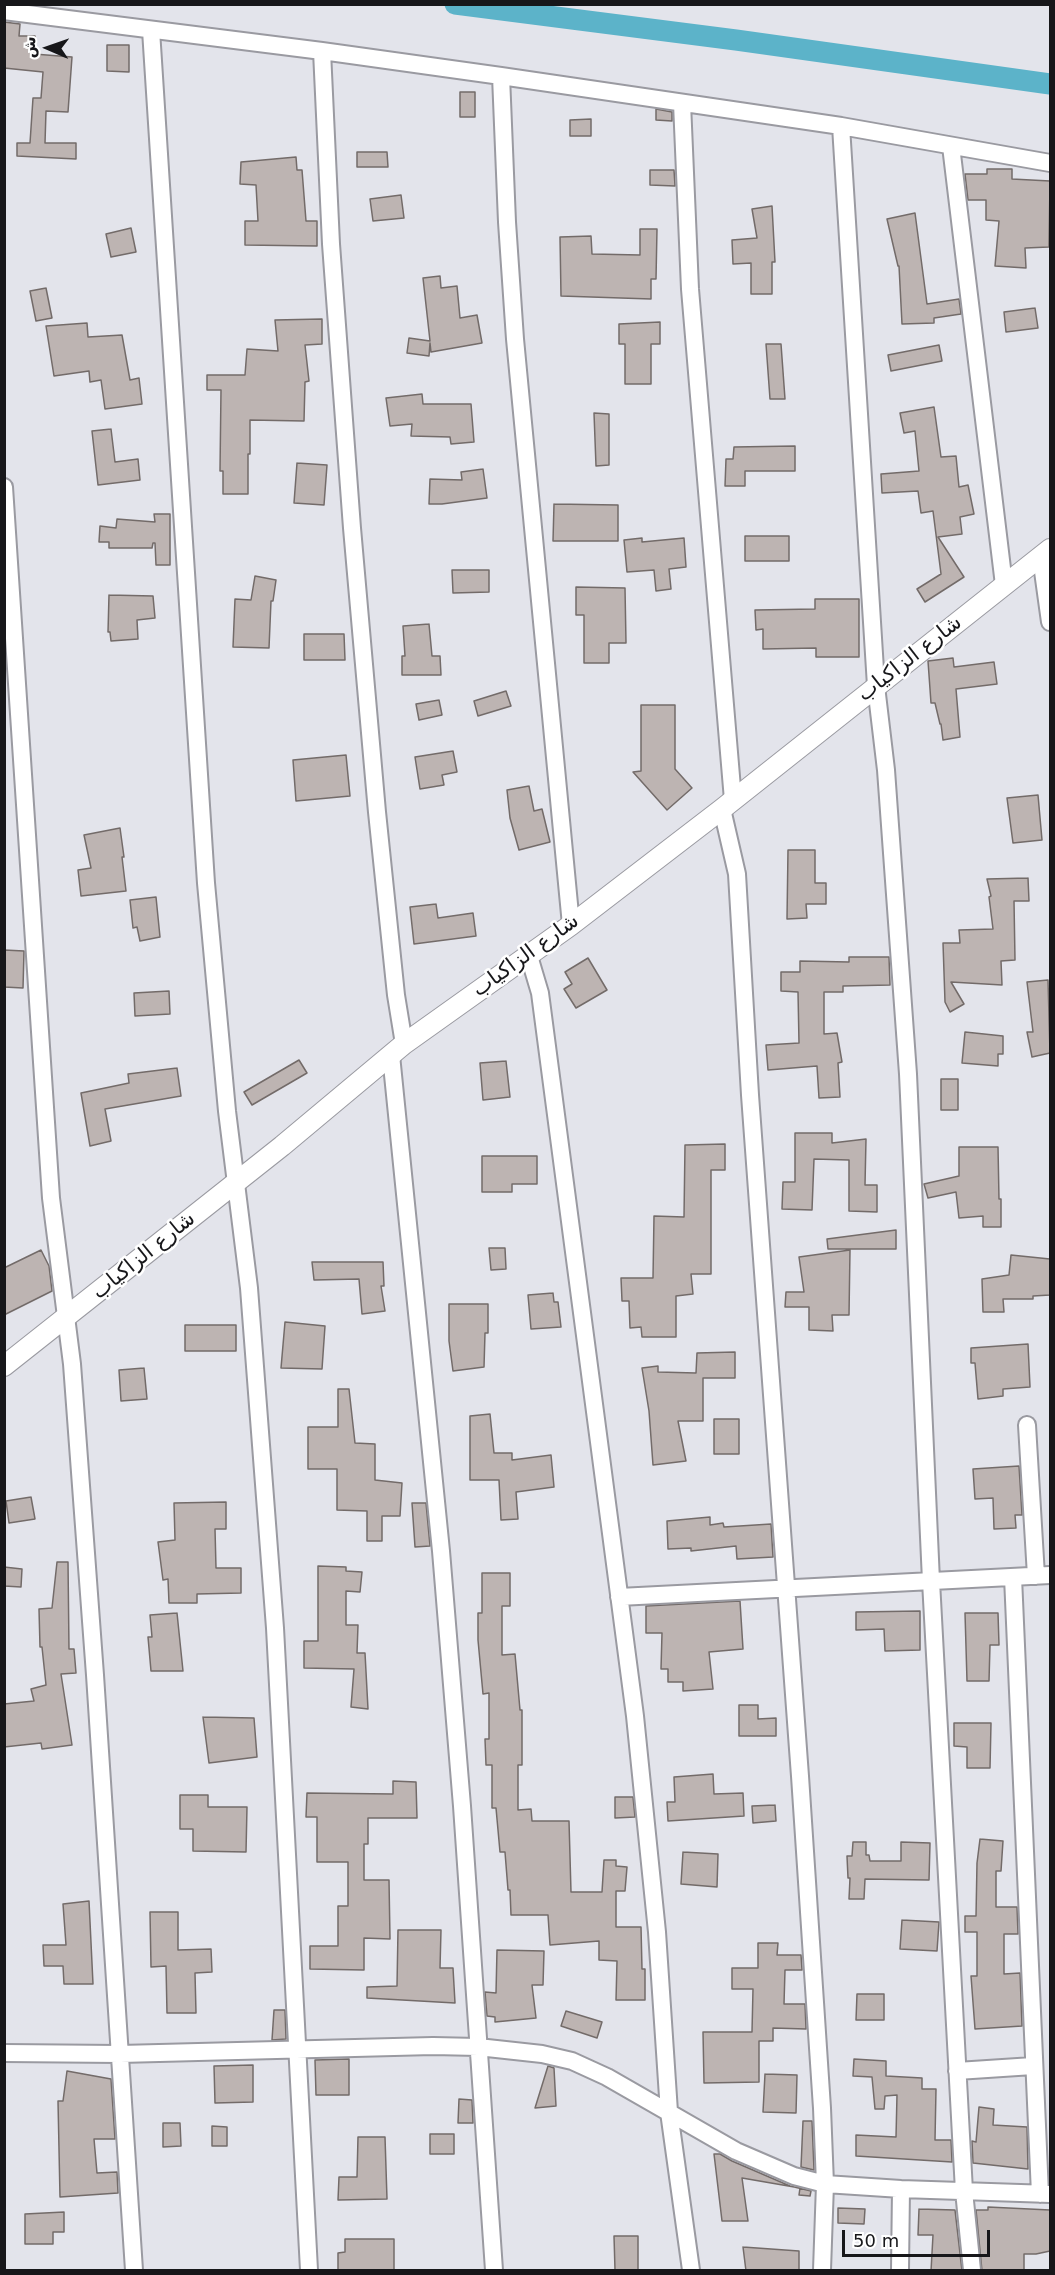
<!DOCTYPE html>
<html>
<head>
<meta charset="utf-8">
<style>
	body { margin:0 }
	#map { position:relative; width:1055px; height:2275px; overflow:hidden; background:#e3e4eb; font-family:"DejaVu Sans",Vazirmatn,sans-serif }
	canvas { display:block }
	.frame { position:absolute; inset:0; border:6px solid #17171a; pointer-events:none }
	.north { position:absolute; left:18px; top:18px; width:60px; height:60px; -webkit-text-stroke:4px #fff; paint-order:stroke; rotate:272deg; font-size:16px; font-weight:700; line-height:24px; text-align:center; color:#17171a }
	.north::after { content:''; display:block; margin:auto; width:21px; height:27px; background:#17171a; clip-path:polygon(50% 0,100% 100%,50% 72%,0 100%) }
	.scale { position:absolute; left:842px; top:2230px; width:148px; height:27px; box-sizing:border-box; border:3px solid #17171a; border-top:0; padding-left:8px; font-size:18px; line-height:21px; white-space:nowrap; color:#17171a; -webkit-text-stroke:4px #fff; paint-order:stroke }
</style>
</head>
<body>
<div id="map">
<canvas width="1055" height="2275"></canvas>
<div class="frame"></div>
<div class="north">ش</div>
<div class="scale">50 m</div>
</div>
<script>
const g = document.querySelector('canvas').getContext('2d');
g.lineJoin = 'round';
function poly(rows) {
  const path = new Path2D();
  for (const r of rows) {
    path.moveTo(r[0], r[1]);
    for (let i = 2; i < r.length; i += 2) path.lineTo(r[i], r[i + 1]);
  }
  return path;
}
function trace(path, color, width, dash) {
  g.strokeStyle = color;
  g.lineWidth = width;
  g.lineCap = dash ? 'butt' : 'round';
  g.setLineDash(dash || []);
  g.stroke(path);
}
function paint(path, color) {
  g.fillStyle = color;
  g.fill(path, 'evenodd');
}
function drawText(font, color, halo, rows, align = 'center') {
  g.font = font + ' "DejaVu Sans",Vazirmatn,sans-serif';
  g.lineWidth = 5;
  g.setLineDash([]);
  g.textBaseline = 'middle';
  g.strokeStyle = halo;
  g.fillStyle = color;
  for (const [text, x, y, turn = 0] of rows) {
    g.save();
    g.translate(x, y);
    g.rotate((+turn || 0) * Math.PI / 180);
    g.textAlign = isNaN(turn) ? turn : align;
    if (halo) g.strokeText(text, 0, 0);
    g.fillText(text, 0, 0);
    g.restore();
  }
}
const canal = poly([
	[455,4,736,40,1050,84]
]);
const building = poly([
	[4,22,20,24,19,36,35,36,34,54,72,57,68,112,46,111,45,143,76,143,76,159,17,156,17,143,30,143,33,98,41,98,43,72,4,68,4,22],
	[107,45,129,45,129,72,107,71,107,45],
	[460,92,475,92,475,117,460,117,460,92],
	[656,109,672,112,672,121,656,120,656,109],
	[591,119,591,136,570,136,570,120,591,119],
	[357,152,387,152,388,167,357,167,357,152],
	[296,157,297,170,302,170,306,221,317,221,317,246,245,245,245,221,258,221,256,185,240,184,241,162,296,157],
	[987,169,1012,169,1012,179,1050,181,1049,247,1025,248,1026,268,995,266,999,221,986,220,986,200,968,200,965,174,987,174,987,169],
	[650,170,674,170,675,186,650,185,650,170],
	[401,195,404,218,373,221,370,199,401,195],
	[772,206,775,262,772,262,772,294,751,294,751,263,733,264,732,240,757,238,752,209,772,206],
	[915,213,927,304,959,299,961,314,934,318,934,323,902,324,899,266,898,266,887,219,915,213],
	[131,228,136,252,111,257,106,234,131,228],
	[640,229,657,229,656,279,651,279,651,299,561,296,560,237,591,236,592,254,640,255,640,229],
	[440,276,441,288,457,286,460,318,477,315,482,343,431,352,430,343,429,356,407,353,409,338,430,341,423,278,440,276],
	[46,288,52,318,36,321,30,291,46,288],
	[1035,308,1038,328,1006,332,1004,312,1035,308],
	[322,319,322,344,305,345,309,381,305,382,304,421,250,420,250,454,248,454,248,494,223,494,223,471,220,471,221,390,207,390,207,375,245,375,247,349,278,351,275,320,322,319],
	[660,322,660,344,651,344,651,384,625,384,625,344,619,344,619,324,660,322],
	[87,323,88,337,122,335,130,380,139,378,142,404,105,409,101,380,90,382,89,371,54,376,46,326,87,323],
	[766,344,781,344,785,399,770,399,766,344],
	[939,345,942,361,891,371,888,355,939,345],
	[422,394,423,404,471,404,474,442,451,444,450,437,411,436,412,424,390,426,386,398,422,394],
	[934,407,941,457,956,456,959,487,968,485,974,514,960,517,962,534,938,537,964,577,925,602,917,589,941,574,933,511,921,513,918,491,882,493,881,474,919,471,915,431,904,433,900,413,934,407],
	[594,413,609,414,609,465,596,466,594,413],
	[111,429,115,462,138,459,140,480,98,485,92,431,111,429],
	[795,446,795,471,745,471,745,486,725,486,726,459,733,459,734,447,795,446],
	[297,463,327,465,324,505,294,503,297,463],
	[483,469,487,498,442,504,429,504,430,479,462,480,461,472,483,469],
	[554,504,618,505,618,541,553,541,554,504],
	[154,514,170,514,170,565,156,565,155,543,153,543,152,548,109,548,109,542,99,542,100,526,116,528,117,519,155,522,154,514],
	[745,536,789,536,789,561,745,561,745,536],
	[642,538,642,542,684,538,686,567,669,569,671,589,656,591,654,570,627,572,624,540,642,538],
	[452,570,489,570,489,592,453,593,452,570],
	[255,576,276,580,273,601,271,601,269,648,233,647,235,599,251,600,255,576],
	[576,587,625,588,626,643,609,643,609,663,584,663,584,615,576,615,576,587],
	[109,595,153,596,155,618,137,620,138,639,111,641,110,632,108,632,109,595],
	[815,599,859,599,859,657,816,657,816,648,763,649,763,629,756,630,755,610,815,609,815,599],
	[429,624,432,656,440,656,441,675,402,675,402,656,405,656,403,626,429,624],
	[304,634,344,634,345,660,304,660,304,634],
	[953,658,954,667,994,662,997,684,956,689,960,737,943,740,941,724,940,724,935,703,931,703,928,661,953,658],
	[506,691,511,706,478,716,474,701,506,691],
	[439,700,442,715,419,720,416,704,439,700],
	[641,705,675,705,675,769,692,788,667,810,633,772,641,771,641,705],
	[453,751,457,772,442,775,444,785,420,789,415,757,453,751],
	[346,755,350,796,296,801,293,760,346,755],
	[529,786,534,811,542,809,550,842,519,850,510,818,507,790,529,786],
	[1038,795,1042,840,1013,843,1007,798,1038,795],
	[120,828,124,857,122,857,126,891,81,896,78,870,91,868,84,835,120,828],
	[788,850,815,850,815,883,826,883,826,904,806,904,807,918,787,919,788,850],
	[1028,878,1029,901,1014,901,1015,960,1001,961,1002,985,951,982,964,1004,950,1012,945,1002,943,943,960,943,959,930,993,929,989,897,991,896,987,879,1028,878],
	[156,897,160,937,140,941,137,927,133,928,130,900,156,897],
	[436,904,438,918,473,913,476,936,414,944,410,907,436,904],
	[4,950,24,951,23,988,4,987,4,950],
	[849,957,889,957,890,985,843,986,843,992,824,992,824,1034,837,1033,842,1062,838,1063,840,1097,819,1098,817,1066,768,1070,766,1045,799,1043,798,992,781,991,781,972,800,972,800,961,849,962,849,957],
	[588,958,607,990,576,1008,564,989,572,984,565,972,588,958],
	[1048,980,1050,1053,1032,1057,1027,1032,1033,1032,1027,982,1048,980],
	[169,991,170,1014,135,1016,134,993,169,991],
	[965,1032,1003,1036,1003,1054,998,1054,998,1066,962,1063,965,1032],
	[299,1060,307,1073,252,1105,244,1092,299,1060],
	[506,1061,510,1097,483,1100,480,1063,506,1061],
	[177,1068,181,1096,105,1109,111,1141,90,1146,81,1093,129,1083,128,1074,177,1068],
	[941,1079,958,1079,958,1110,941,1110,941,1079],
	[795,1133,832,1133,832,1143,866,1139,865,1185,877,1185,877,1212,849,1211,849,1160,814,1159,812,1210,782,1209,783,1182,795,1182,795,1133],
	[725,1144,725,1170,711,1170,711,1274,691,1274,693,1294,676,1296,676,1337,642,1337,641,1327,630,1328,629,1301,622,1301,621,1278,653,1278,654,1216,684,1217,685,1145,725,1144],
	[959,1147,998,1147,999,1199,1001,1199,1001,1227,983,1227,983,1216,959,1218,956,1192,928,1198,924,1184,959,1176,959,1147],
	[482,1156,537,1156,537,1184,512,1184,512,1192,482,1192,482,1156],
	[896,1230,896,1249,828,1249,827,1239,896,1230],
	[489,1248,505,1248,506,1269,491,1270,489,1248],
	[41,1250,49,1266,52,1291,4,1315,4,1268,41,1250],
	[850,1250,849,1315,832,1315,833,1331,809,1330,809,1307,785,1307,786,1292,804,1292,799,1257,850,1250],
	[1011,1255,1050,1259,1050,1295,1033,1296,1033,1299,1003,1299,1004,1312,983,1312,982,1279,1009,1275,1011,1255],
	[312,1262,383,1262,384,1286,381,1286,385,1311,362,1314,359,1279,314,1280,312,1262],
	[553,1293,554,1302,558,1302,561,1327,531,1329,528,1295,553,1293],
	[449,1304,488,1304,488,1333,485,1333,484,1367,453,1371,449,1341,449,1304],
	[285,1322,325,1326,322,1369,281,1368,285,1322],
	[185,1325,236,1325,236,1351,185,1351,185,1325],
	[1028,1344,1030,1387,1003,1389,1003,1396,978,1399,975,1363,971,1363,971,1348,1028,1344],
	[735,1352,735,1378,703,1378,703,1421,678,1421,686,1461,653,1465,649,1411,642,1368,658,1366,658,1372,696,1373,697,1353,735,1352],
	[144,1368,147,1399,121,1401,119,1370,144,1368],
	[338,1389,349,1389,355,1443,375,1444,375,1480,402,1483,400,1516,382,1516,382,1541,367,1541,367,1511,337,1510,337,1469,308,1469,308,1427,338,1427,338,1389],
	[490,1414,494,1453,512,1453,512,1460,551,1455,554,1487,516,1492,518,1519,501,1520,499,1480,470,1480,470,1416,490,1414],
	[714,1419,739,1419,739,1454,714,1454,714,1419],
	[1019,1466,1022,1515,1015,1515,1016,1528,994,1529,993,1498,975,1499,973,1469,1019,1466],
	[31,1497,35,1519,9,1523,6,1501,31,1497],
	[226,1502,226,1529,215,1529,216,1568,241,1568,241,1593,197,1594,197,1603,169,1603,168,1579,163,1580,158,1542,175,1540,174,1503,226,1502],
	[412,1503,426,1503,430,1546,415,1547,412,1503],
	[710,1517,710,1525,723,1523,724,1527,771,1524,773,1557,737,1559,736,1546,691,1551,691,1548,668,1549,667,1521,710,1517],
	[57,1562,68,1562,69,1649,74,1649,76,1673,61,1674,72,1745,42,1749,41,1743,4,1747,4,1704,34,1701,31,1689,46,1685,42,1647,40,1647,39,1609,52,1608,57,1562],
	[318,1566,346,1567,346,1571,362,1572,360,1592,346,1591,346,1625,358,1625,357,1653,365,1653,368,1709,351,1707,354,1669,304,1668,304,1641,318,1641,318,1566],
	[4,1567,22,1569,21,1587,4,1586,4,1567],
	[482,1573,510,1573,510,1606,502,1606,502,1655,515,1654,520,1710,522,1710,522,1765,518,1765,518,1810,531,1809,532,1821,569,1821,571,1892,602,1892,604,1860,616,1860,616,1866,627,1867,625,1891,616,1891,616,1927,641,1927,642,1969,645,1969,645,2000,616,2000,617,1961,599,1960,599,1941,550,1945,548,1915,511,1915,510,1890,508,1890,505,1852,500,1852,496,1808,492,1808,492,1765,486,1765,485,1739,489,1739,489,1693,483,1694,478,1640,478,1613,482,1613,482,1573],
	[740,1601,743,1649,709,1652,713,1689,683,1691,683,1682,668,1682,668,1669,661,1669,662,1633,646,1633,646,1606,740,1601],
	[920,1611,920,1650,885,1651,884,1629,856,1630,856,1612,920,1611],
	[177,1613,183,1671,151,1671,148,1637,152,1637,150,1615,177,1613],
	[965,1613,998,1613,999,1645,990,1645,989,1681,967,1681,965,1613],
	[739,1705,758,1705,758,1719,776,1718,776,1736,739,1736,739,1705],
	[203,1717,254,1718,257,1757,209,1763,203,1717],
	[954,1723,991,1723,990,1768,967,1768,967,1747,954,1746,954,1723],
	[713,1774,714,1794,743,1793,744,1816,668,1821,667,1802,675,1802,674,1777,713,1774],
	[393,1781,416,1782,417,1818,368,1818,368,1844,364,1844,364,1880,389,1880,390,1939,364,1938,364,1970,310,1969,310,1946,338,1946,338,1906,348,1906,348,1862,317,1862,317,1817,306,1817,307,1793,393,1794,393,1781],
	[180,1795,208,1795,208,1807,247,1807,246,1852,193,1851,193,1829,180,1829,180,1795],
	[615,1797,633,1797,635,1817,615,1818,615,1797],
	[775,1805,776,1821,753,1823,752,1806,775,1805],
	[980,1839,1003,1841,1001,1871,996,1871,996,1907,1017,1907,1018,1934,1004,1934,1004,1974,1020,1973,1022,2026,975,2029,971,1976,977,1976,977,1932,965,1932,965,1916,976,1916,977,1863,980,1839],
	[853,1842,866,1842,866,1855,869,1855,870,1861,901,1861,901,1842,930,1843,929,1880,865,1879,864,1899,849,1899,850,1878,848,1878,847,1856,852,1856,853,1842],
	[683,1852,718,1854,717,1887,681,1884,683,1852],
	[89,1901,93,1984,64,1984,63,1966,44,1966,43,1945,66,1945,63,1904,89,1901],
	[150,1912,178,1912,178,1950,211,1949,212,1972,195,1973,196,2013,167,2013,166,1966,151,1967,150,1912],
	[902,1920,939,1922,937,1951,900,1949,902,1920],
	[398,1930,441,1930,440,1968,453,1968,455,2003,367,1998,367,1987,397,1986,398,1930],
	[758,1943,778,1943,777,1955,801,1955,802,1970,785,1970,784,2004,805,2004,806,2029,773,2028,773,2041,759,2041,759,2082,704,2083,703,2032,752,2032,753,1989,732,1989,732,1968,758,1968,758,1943],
	[497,1950,544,1951,543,1985,532,1985,536,2018,495,2022,495,2017,487,2016,485,1992,496,1993,497,1950],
	[857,1994,884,1994,884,2020,856,2020,857,1994],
	[274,2010,285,2010,286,2039,272,2040,274,2010],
	[566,2011,602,2022,597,2038,561,2026,566,2011],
	[349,2059,349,2095,316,2095,315,2060,349,2059],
	[854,2059,886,2061,886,2076,922,2078,922,2089,936,2089,935,2140,951,2140,952,2162,856,2156,856,2135,896,2137,897,2095,885,2096,884,2109,875,2109,872,2077,853,2076,854,2059],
	[253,2065,253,2102,215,2103,214,2066,253,2065],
	[548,2066,554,2068,556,2106,535,2108,548,2066],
	[67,2071,111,2079,115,2139,94,2139,97,2173,117,2172,118,2193,60,2197,58,2101,63,2101,67,2071],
	[765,2074,797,2075,796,2113,763,2112,765,2074],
	[459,2099,472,2100,473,2123,458,2123,459,2099],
	[979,2107,994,2109,993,2125,1027,2127,1028,2169,973,2163,972,2141,976,2142,979,2107],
	[803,2121,812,2121,814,2170,801,2167,803,2121],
	[163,2123,180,2123,181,2146,163,2147,163,2123],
	[212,2126,227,2127,227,2146,212,2146,212,2126],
	[430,2134,454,2134,454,2154,430,2154,430,2134],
	[358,2137,385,2137,387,2199,338,2200,339,2177,357,2177,358,2137],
	[714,2154,720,2154,732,2161,790,2186,811,2191,810,2196,799,2195,800,2188,742,2178,748,2221,722,2221,714,2154],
	[988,2207,1050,2210,1050,2251,1036,2254,1024,2254,1024,2271,982,2271,976,2210,988,2210,988,2207],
	[838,2208,865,2209,864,2224,838,2223,838,2208],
	[919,2209,955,2210,962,2271,931,2271,933,2235,918,2235,919,2209],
	[64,2212,64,2232,53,2232,53,2244,25,2244,25,2214,64,2212],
	[614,2236,638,2236,638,2270,615,2270,614,2236],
	[345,2239,394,2239,394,2271,338,2271,338,2253,345,2252,345,2239],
	[743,2247,799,2251,799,2271,746,2271,743,2247]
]);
const minor = poly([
	[4,11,322,51,501,76,841,126,1050,163],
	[151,30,206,883,227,1111,249,1288,275,1628,309,2270],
	[322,51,331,244,352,528,377,812,396,995,404,1044],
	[501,76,507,222,515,339,571,925],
	[682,103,690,289,733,800],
	[841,126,876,686,886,770,908,1074,931,1581,964,2191,972,2270],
	[951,146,1004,585],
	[4,487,51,1198,72,1364,95,1675,134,2270],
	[1041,557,1050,622],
	[722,809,737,874,750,1095,800,1776,822,2108,825,2184,822,2270],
	[529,956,540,993,635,1716,657,1932,669,2112,691,2270],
	[391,1055,441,1551,462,1806,494,2270],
	[1027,1425,1036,1576],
	[1013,1577,1040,2194],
	[619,1597,1050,1575],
	[4,2053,120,2054,433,2046,478,2047,542,2054,572,2061,607,2077,736,2151,794,2176,825,2184,901,2189,1050,2194],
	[957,2071,1033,2066],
	[900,2270,901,2189]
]);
const tertiary = poly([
	[4,1366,282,1146,404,1044,571,925,722,809,1050,549]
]);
const streetNames = [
	["شارع الزاكياب",910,659,-38],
	["شارع الزاكياب",526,956,-36],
	["شارع الزاكياب",144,1256,-39]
];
trace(canal, '#5cb3c9', 21);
paint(building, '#bdb4b2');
trace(building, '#736b69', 1.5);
trace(minor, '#9a9aa1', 20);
trace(tertiary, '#9a9aa1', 22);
trace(minor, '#fff', 16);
trace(tertiary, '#fff', 20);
drawText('21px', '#17171a', '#fff', streetNames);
</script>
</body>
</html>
